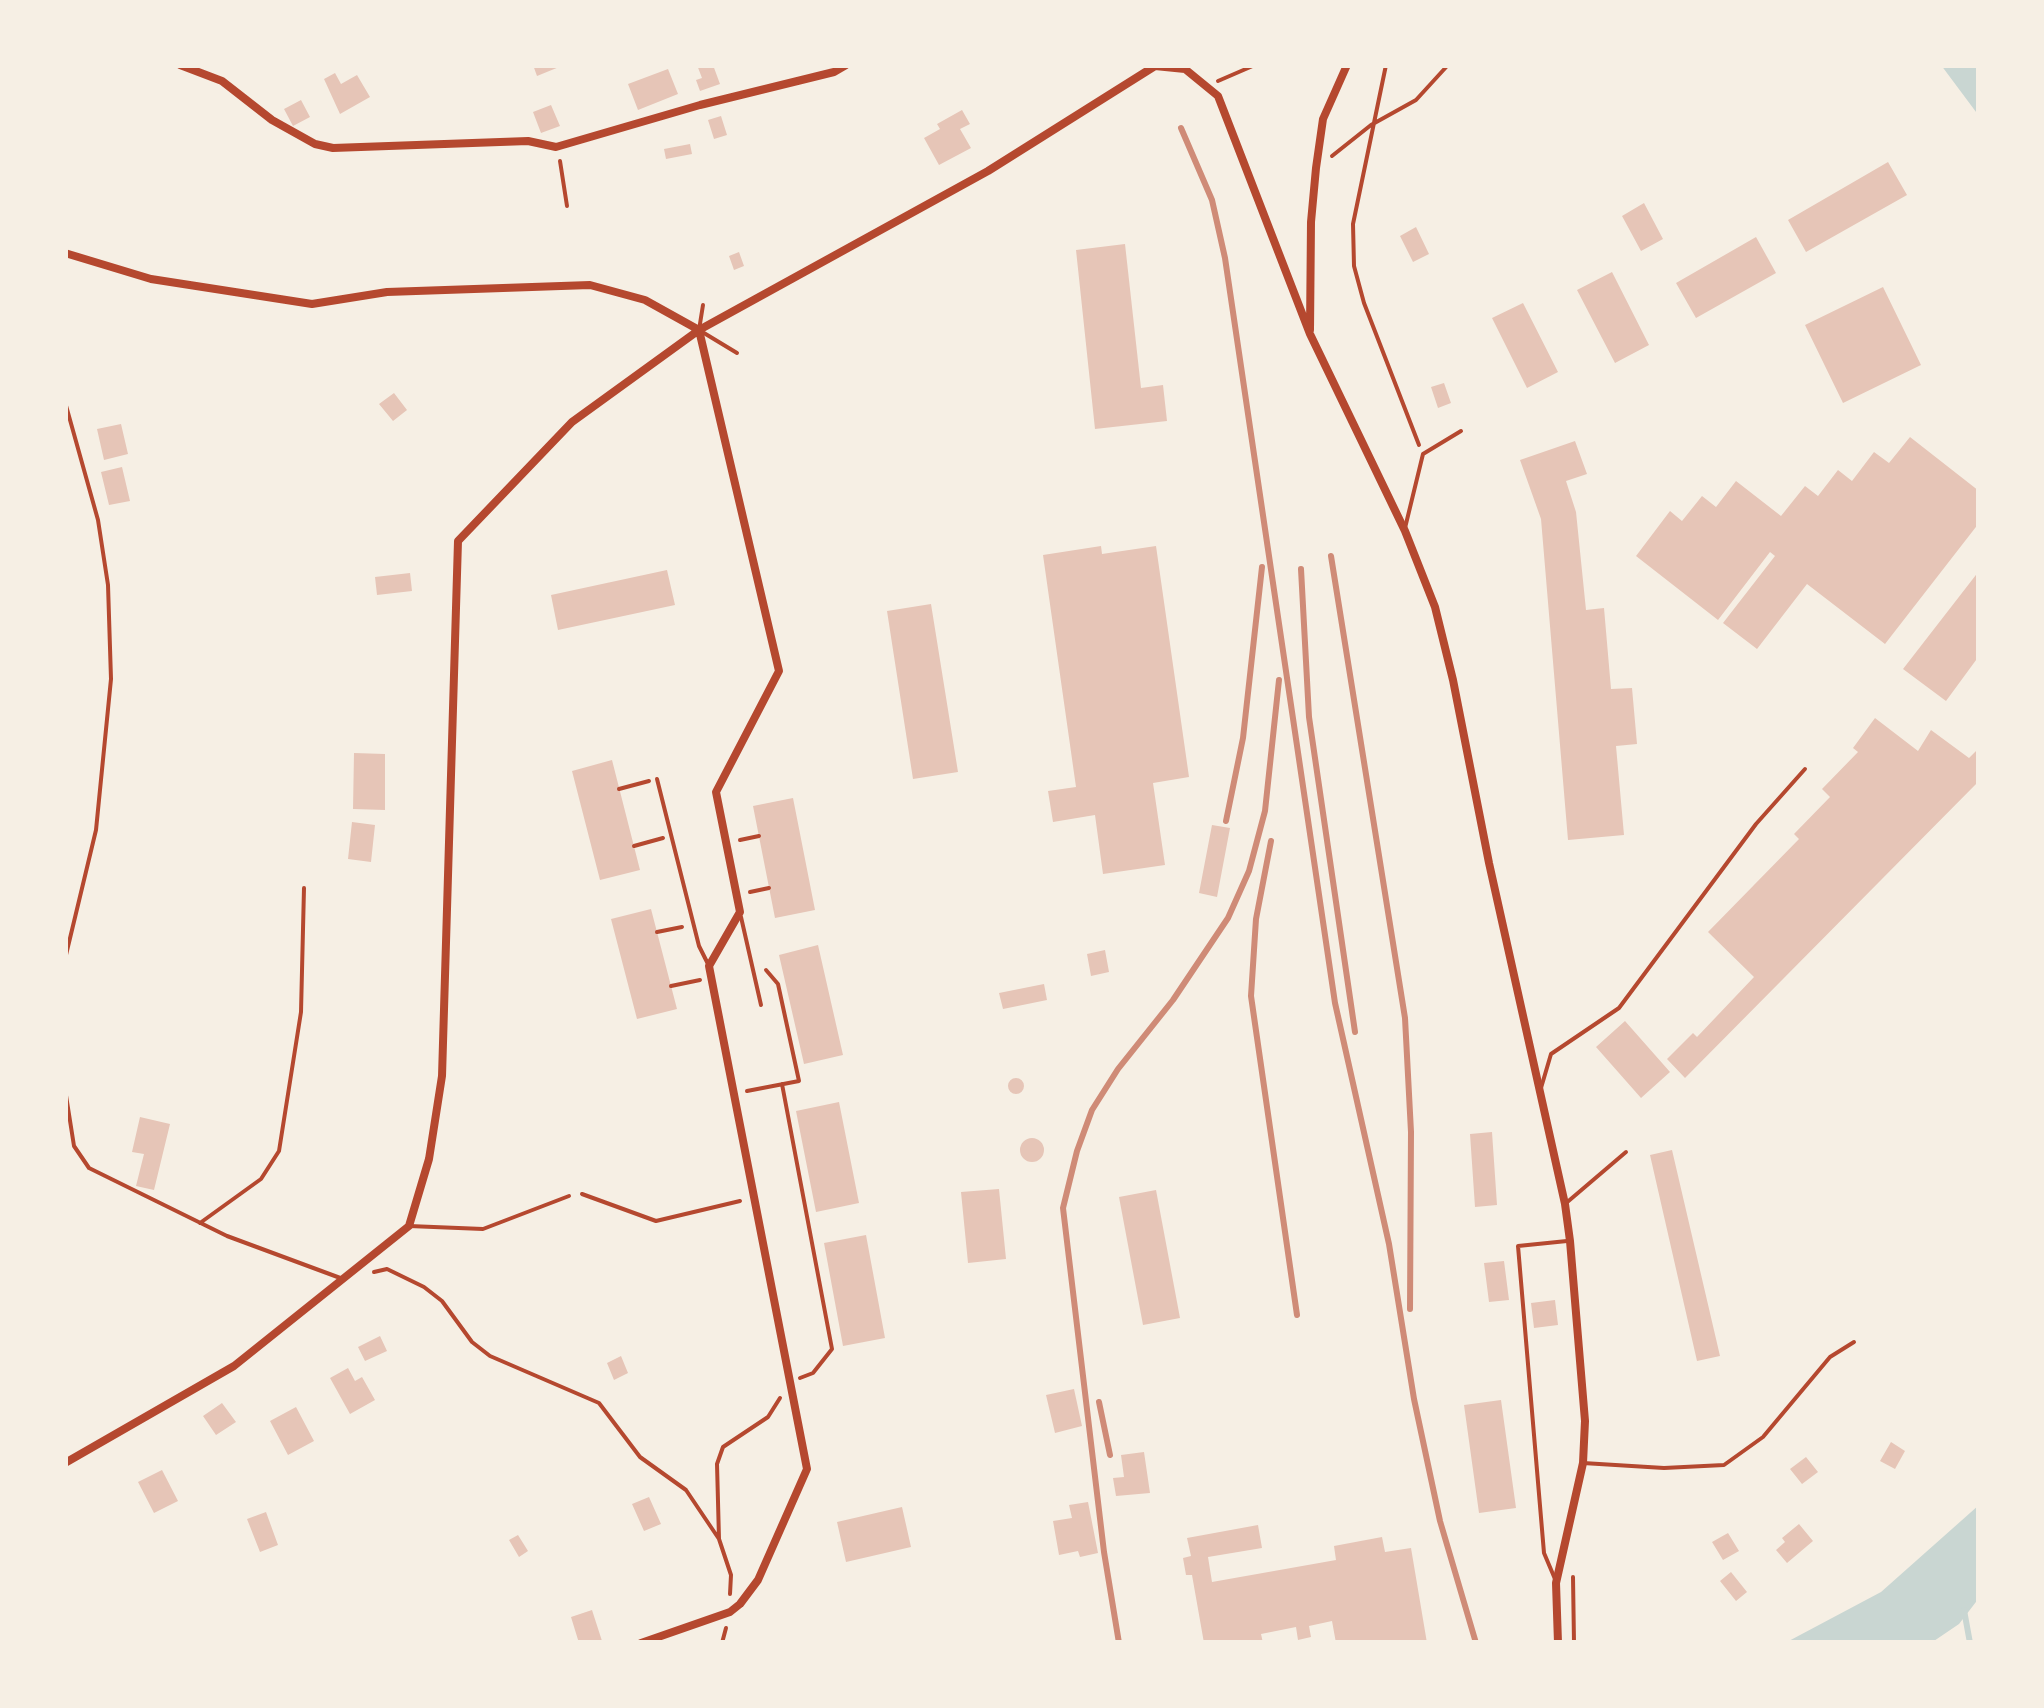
<!DOCTYPE html>
<html>
<head>
<meta charset="utf-8">
<style>
	body { margin:0 }
	#map { position:relative; width:2044px; height:1708px; overflow:hidden; background:#f6efe4; font-family:Mulish,sans-serif }
	canvas { display:block }
	.frame { position:absolute; inset:0; border:68px solid #f6efe4; pointer-events:none }
</style>
</head>
<body>
<div id="map">
<canvas width="2044" height="1708"></canvas>
<div class="frame"></div>
</div>
<script>
const g = document.querySelector('canvas').getContext('2d');
g.lineJoin = 'round';
function paint(path, color) {
  g.fillStyle = color;
  g.fill(path, 'evenodd');
}
function poly(rows) {
  const path = new Path2D();
  for (const r of rows) {
    if (r.length === 3) {
      path.moveTo(r[0] + r[2], r[1]);
      path.arc(r[0], r[1], r[2], 0, 2 * Math.PI);
      continue;
    }
    path.moveTo(r[0], r[1]);
    for (let i = 2; i < r.length; i += 2) path.lineTo(r[i], r[i + 1]);
  }
  return path;
}
function trace(path, color, width, dash) {
  g.strokeStyle = color;
  g.lineWidth = width;
  g.lineCap = dash ? 'butt' : 'round';
  g.setLineDash(dash || []);
  g.stroke(path);
}
const water = poly([
	[1941,65,1979,65,1979,116],
	[1979,1505,1979,1598,1959,1624,1931,1643,1785,1643,1881,1592]
]);
const stream = poly([
	[1964,1610,1970,1643]
]);
const building = poly([
	[533,65,564,65,537,76],
	[697,65,713,65,720,84,700,91,696,80,702,78],
	[668,69,678,94,638,110,628,84],
	[335,73,341,84,357,75,370,97,340,114,324,79],
	[301,100,310,117,293,126,284,109],
	[551,105,560,126,541,133,533,112],
	[962,110,970,124,960,129,971,148,939,165,924,138,940,129,937,124],
	[721,116,727,135,714,139,708,120],
	[690,144,692,154,666,159,664,149],
	[1888,162,1907,195,1806,252,1788,220],
	[1644,203,1663,239,1641,251,1622,216],
	[1416,227,1429,254,1413,262,1400,236],
	[1756,237,1776,273,1696,318,1676,283],
	[1125,244,1141,388,1163,385,1167,421,1095,429,1076,250],
	[739,252,744,266,734,270,729,256],
	[1612,272,1649,345,1615,363,1577,290],
	[1883,287,1921,365,1843,403,1805,325],
	[1523,303,1558,372,1527,388,1492,318],
	[1444,383,1451,403,1438,408,1431,387],
	[394,393,407,410,393,421,379,404],
	[121,424,128,454,104,460,97,429],
	[1910,437,1979,491,1979,523,1885,644,1807,584,1757,649,1723,623,1775,556,1770,552,1718,620,1636,556,1670,511,1682,521,1702,496,1716,507,1736,481,1781,516,1805,486,1818,496,1838,470,1852,481,1874,452,1889,463],
	[1575,441,1587,474,1566,481,1576,512,1586,610,1604,608,1611,689,1632,688,1637,744,1616,746,1624,835,1568,840,1541,519,1520,460],
	[122,467,130,501,109,505,101,472],
	[1101,546,1102,554,1156,546,1189,777,1153,783,1165,865,1103,874,1095,815,1053,822,1048,791,1076,787,1043,555],
	[667,570,675,605,558,630,551,595],
	[1979,571,1979,656,1946,701,1903,669],
	[410,573,412,591,377,595,375,577],
	[931,604,958,772,913,779,887,611],
	[1875,718,1918,751,1931,730,1969,758,1979,748,1979,781,1685,1078,1667,1059,1693,1033,1697,1037,1754,977,1708,932,1799,839,1794,834,1830,797,1822,789,1858,752,1853,748],
	[354,753,385,754,385,810,353,809],
	[612,760,640,870,600,880,572,771],
	[793,798,815,910,775,918,753,806],
	[352,822,375,825,371,862,348,859],
	[1212,825,1230,828,1217,897,1199,893],
	[651,909,677,1009,637,1019,611,919],
	[818,945,843,1055,804,1064,779,955],
	[1105,950,1109,972,1091,976,1087,954],
	[1044,984,1047,1000,1003,1009,999,993],
	[1625,1021,1670,1072,1641,1098,1596,1047],
	[1016,1086,8],
	[839,1102,859,1203,816,1212,796,1111],
	[140,1117,170,1124,154,1190,136,1186,144,1154,132,1152],
	[1492,1132,1497,1205,1475,1207,1470,1134],
	[1032,1150,12],
	[1672,1150,1720,1356,1697,1361,1650,1155],
	[999,1189,1006,1259,968,1263,961,1192],
	[1156,1190,1180,1318,1143,1325,1119,1197],
	[866,1235,885,1338,843,1346,824,1243],
	[1504,1261,1509,1300,1489,1302,1484,1263],
	[1555,1300,1558,1325,1534,1328,1531,1303],
	[380,1336,387,1351,365,1361,358,1347],
	[621,1356,628,1373,614,1380,607,1363],
	[348,1368,355,1381,362,1377,375,1400,350,1414,330,1378],
	[1074,1389,1082,1426,1055,1433,1046,1395],
	[1501,1400,1516,1508,1479,1513,1464,1405],
	[222,1403,236,1422,216,1435,203,1416],
	[296,1407,314,1441,288,1455,270,1421],
	[1891,1442,1905,1451,1895,1469,1880,1461],
	[1144,1452,1150,1493,1116,1496,1113,1478,1124,1477,1121,1455],
	[1806,1457,1818,1472,1802,1484,1790,1469],
	[162,1470,178,1501,154,1513,138,1482],
	[649,1497,661,1524,644,1531,632,1504],
	[1088,1502,1098,1553,1080,1557,1078,1551,1059,1555,1053,1521,1072,1518,1069,1505],
	[902,1507,911,1547,846,1562,837,1522],
	[266,1512,278,1545,260,1552,247,1519],
	[1799,1524,1813,1541,1787,1563,1776,1550,1785,1542,1782,1538],
	[1258,1525,1262,1548,1208,1557,1212,1582,1336,1560,1334,1546,1382,1537,1385,1552,1411,1548,1427,1643,1336,1643,1332,1621,1309,1626,1311,1637,1298,1640,1296,1627,1261,1634,1263,1643,1204,1643,1192,1575,1186,1575,1183,1558,1191,1556,1187,1538],
	[1728,1533,1739,1551,1723,1560,1712,1542],
	[518,1535,528,1551,519,1557,509,1540],
	[1731,1572,1747,1592,1736,1601,1720,1581],
	[592,1610,602,1641,579,1643,571,1617]
]);
const path = poly([
	[1386,65,1353,224,1354,266,1364,303,1419,445],
	[1218,81,1255,65],
	[1332,156,1371,125,1416,100,1448,65],
	[560,161,567,206],
	[619,789,649,781],
	[740,840,759,836],
	[634,846,663,838],
	[750,892,769,888],
	[657,932,682,927],
	[671,986,700,980],
	[782,1084,832,1349,813,1373,800,1378],
	[747,1091,799,1081,778,984,766,970],
	[582,1194,656,1221,740,1201],
	[374,1272,387,1269,424,1287,442,1301,472,1342,490,1356,599,1403,640,1457,686,1490,719,1539,731,1575,730,1594],
	[719,1539,717,1464,723,1447,768,1417,780,1398],
	[1573,1577,1574,1643],
	[722,1643,726,1628]
]);
const service = poly([
	[703,305,699,330,737,353],
	[65,402,98,520,108,585,111,679,96,830,65,959],
	[1405,528,1423,454,1461,431],
	[657,779,699,946,709,966],
	[741,917,761,1005],
	[1541,1088,1551,1054,1619,1008,1756,824,1805,769],
	[65,1089,74,1146,89,1168,227,1236,343,1279],
	[1565,1204,1626,1152],
	[200,1223,261,1179,279,1151,301,1012,304,888],
	[409,1226,483,1229,569,1196],
	[1583,1463,1664,1468,1724,1465,1763,1437,1830,1357,1854,1342],
	[1555,1579,1544,1553,1518,1246,1567,1241]
]);
const minor = poly([
	[180,65,222,81,272,120,315,144,333,148,528,141,556,147,700,105,834,72,846,65],
	[65,253,151,279,312,304,387,292,590,285,645,300,699,330],
	[1310,330,1311,222,1316,168,1323,119,1347,65],
	[65,1463,234,1366,409,1226,429,1159,442,1076,458,541,572,422,699,330,988,171,1155,66,1185,69,1218,96,1310,334,1405,531,1435,607,1453,680,1489,863,1565,1204,1570,1241,1585,1421,1583,1463,1556,1583,1558,1643],
	[641,1643,730,1612,740,1604,758,1580,807,1469,709,966,740,912,716,792,779,671,699,330]
]);
const rail = poly([
	[1181,128,1212,200,1225,258,1335,1003,1389,1244,1414,1399,1440,1521,1476,1643],
	[1331,556,1405,1018,1411,1132,1410,1309],
	[1301,569,1309,717,1355,1032],
	[1226,821,1243,738,1262,567],
	[1271,841,1256,919,1251,996,1297,1315],
	[1099,1402,1110,1455],
	[1119,1643,1104,1552,1063,1208,1077,1151,1092,1110,1118,1069,1173,1000,1228,918,1249,871,1265,811,1279,680]
]);
paint(water, '#c9d6d2');
trace(stream, '#c9d6d2', 6);
paint(building, '#e6c5b7');
trace(path, '#b5482f', 4);
trace(service, '#b5482f', 4);
trace(minor, '#b5482f', 8);
trace(rail, '#cf8b77', 6);
</script>
</body>
</html>
